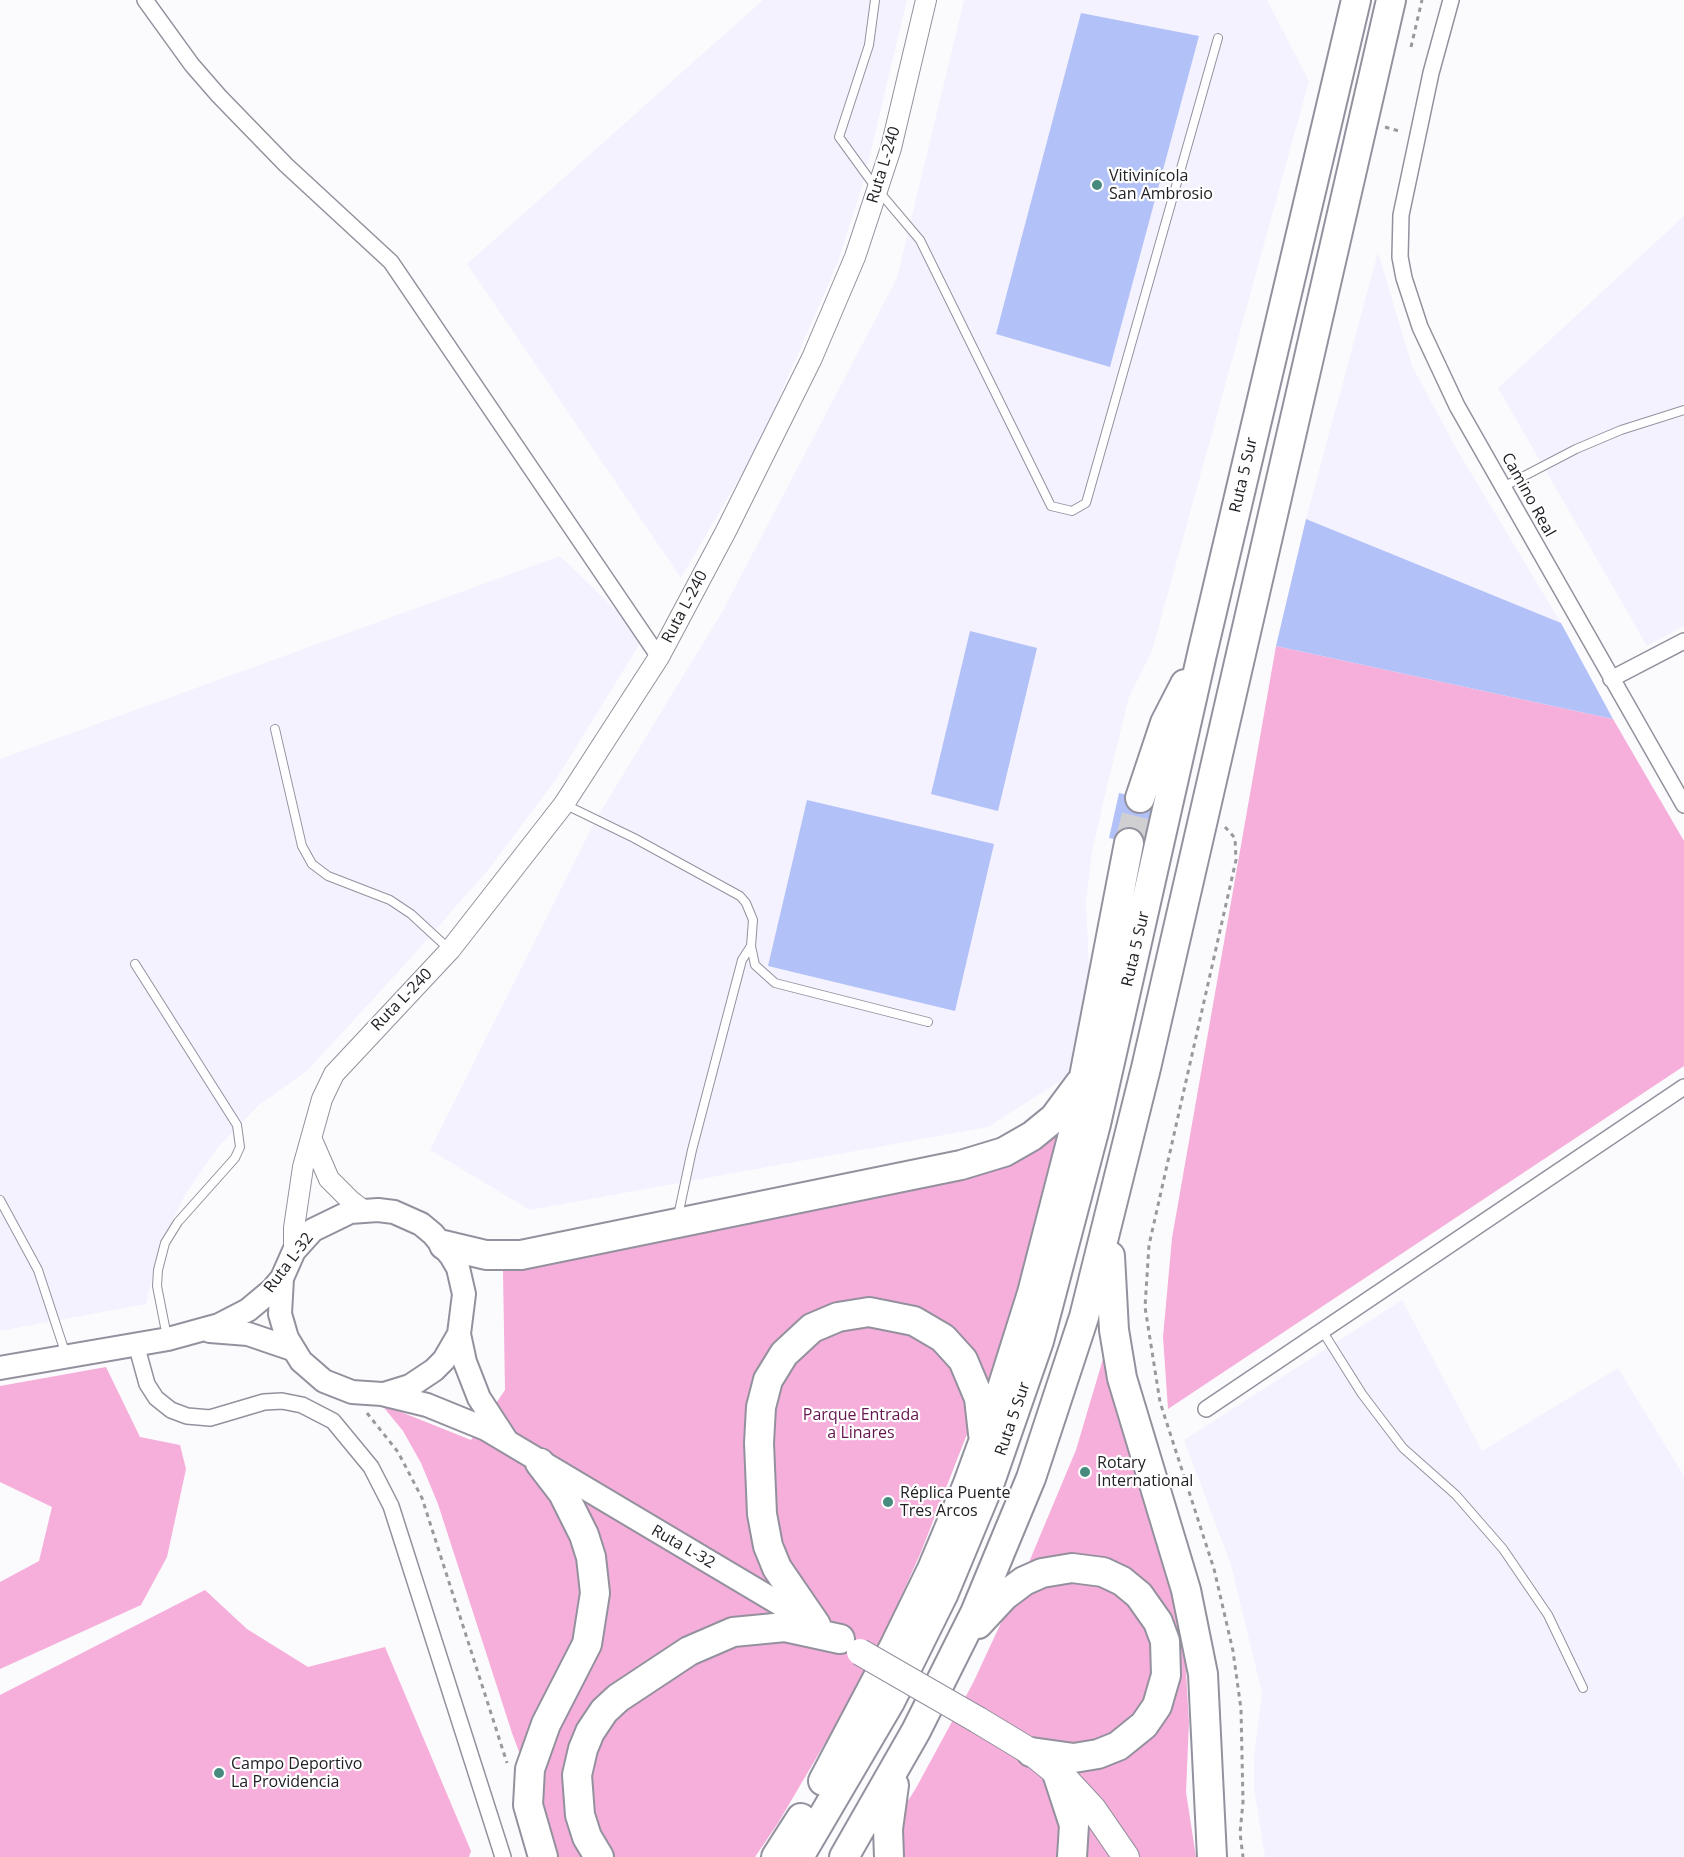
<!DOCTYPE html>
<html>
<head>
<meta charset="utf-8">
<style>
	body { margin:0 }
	canvas { display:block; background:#fbfbfd }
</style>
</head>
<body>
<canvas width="1684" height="1857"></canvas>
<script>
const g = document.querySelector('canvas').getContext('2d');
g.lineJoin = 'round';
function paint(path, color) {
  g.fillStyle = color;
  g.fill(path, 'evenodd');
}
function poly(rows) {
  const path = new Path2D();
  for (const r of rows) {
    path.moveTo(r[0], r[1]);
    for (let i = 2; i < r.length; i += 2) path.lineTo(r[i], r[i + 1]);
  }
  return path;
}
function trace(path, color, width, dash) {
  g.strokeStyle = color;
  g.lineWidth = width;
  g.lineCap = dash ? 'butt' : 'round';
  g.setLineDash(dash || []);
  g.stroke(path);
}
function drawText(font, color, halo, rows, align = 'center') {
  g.font = font + ' "Open Sans",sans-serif';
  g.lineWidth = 4.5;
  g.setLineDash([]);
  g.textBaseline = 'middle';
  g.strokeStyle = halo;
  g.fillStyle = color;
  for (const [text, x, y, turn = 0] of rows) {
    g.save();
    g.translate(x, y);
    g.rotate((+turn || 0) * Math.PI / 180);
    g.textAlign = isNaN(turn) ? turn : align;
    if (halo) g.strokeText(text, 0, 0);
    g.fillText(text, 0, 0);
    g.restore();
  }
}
const built = poly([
	[763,0,907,0,864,180,838,262,772,414,744,470,681,578,467,264],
	[964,0,1267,0,1309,81,1152,651,1129,697,1104,799,1092,852,1086,903,1090,987,1068,1076,988,1127,530,1210,430,1150,596,819,722,612,897,278],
	[1684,216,1684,626,1647,646,1498,388],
	[1378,252,1412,366,1459,453,1561,623,1306,519],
	[560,556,644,637,557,778,488,870,409,960,307,1071,259,1105,218,1147,185,1195,172,1221,153,1275,146,1304,0,1331,0,759],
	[1402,1300,1482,1451,1618,1368,1684,1476,1684,1857,1265,1857,1254,1789,1254,1757,1262,1693,1231,1565,1184,1440]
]);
const green = poly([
	[1276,646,1613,719,1684,841,1684,1066,1168,1409,1163,1337,1172,1238],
	[1069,1115,1017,1306,921,1552,868,1670,778,1823,755,1857,558,1857,512,1733,438,1504,421,1463,403,1431,381,1404,471,1440,505,1390,503,1271,963,1174],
	[1108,1342,1184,1639,1189,1722,1186,1792,1196,1857,873,1857,916,1788,973,1683,1027,1567,1076,1450],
	[106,1367,140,1437,180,1445,186,1469,167,1557,141,1605,0,1669,0,1582,39,1561,52,1507,0,1482,0,1386],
	[205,1590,247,1629,308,1667,385,1647,471,1851,469,1857,0,1857,0,1695]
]);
const building = poly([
	[1081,13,1199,36,1110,367,996,334],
	[1306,519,1561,623,1613,719,1276,646],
	[970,631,1037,648,998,811,931,794],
	[1119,793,1158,802,1148,847,1109,838],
	[807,800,994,844,955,1011,768,966]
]);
const motorwayTunnel = poly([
	[1129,843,1140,798]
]);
const path = poly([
	[1411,47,1422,0],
	[1385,127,1399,131],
	[1225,827,1235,838,1236,860,1149,1245,1145,1307,1160,1402,1214,1569,1233,1651,1241,1709,1243,1802,1240,1833,1243,1857],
	[367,1413,398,1452,422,1498,507,1763]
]);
const service = poly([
	[875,0,869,45,839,137,876,188,920,240,1051,506,1072,511,1086,503,1218,38],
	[1503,487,1576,449,1621,430,1684,410],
	[275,729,302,846,312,864,328,876,390,900,411,914,449,949],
	[566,805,634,838,740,896,746,903,753,920,751,946,755,965,775,983,928,1022],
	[135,964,237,1125,240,1147,235,1158,178,1222,165,1243,158,1270,157,1286,167,1337],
	[0,1200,38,1270,66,1355],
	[678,1216,692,1150,742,960,751,946],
	[1323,1332,1362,1394,1403,1448,1456,1495,1503,1549,1548,1615,1583,1688]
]);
const minor = poly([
	[145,0,192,65,219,96,286,165,391,262,659,657],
	[1451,0,1431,73,1401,215,1400,257,1404,278,1420,327,1457,406,1684,805],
	[1611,679,1684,641],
	[136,1344,147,1384,156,1398,171,1410,187,1416,210,1418,264,1402,282,1401,302,1405,333,1421,371,1467,391,1506,503,1857],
	[1206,1409,1684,1087]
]);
const tertiary = poly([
	[312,1140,329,1179,351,1201,363,1210],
	[294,1251,294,1228,303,1167,322,1099,334,1074,450,950,564,804,659,657,726,531,812,358,855,257,891,148,926,0]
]);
const secondary = poly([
	[282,1278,280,1314,287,1338,301,1361,324,1381,352,1392,382,1394,427,1405,486,1429,812,1623],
	[210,1331,248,1334,292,1349],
	[0,1368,168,1339,219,1325,248,1310,272,1290,282,1278,294,1251,313,1230,350,1212,378,1210,394,1212,421,1224,433,1234,451,1256,458,1268,464,1294,459,1334,465,1362,479,1398,507,1441],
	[384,1394,410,1386,434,1370,444,1360,459,1334]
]);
const primary = poly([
	[978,1720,1031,1752,1068,1782,1093,1809,1126,1857]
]);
const motorway = poly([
	[1140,798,1165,723,1185,684],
	[444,1245,486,1255,521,1255,961,1165,1004,1152,1032,1136,1054,1118,1080,1083],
	[1110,1256,1114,1330,1122,1378,1186,1590,1203,1674,1212,1857],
	[540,1463,563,1493,584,1535,591,1557,595,1593,587,1644,546,1724,530,1769,528,1805,543,1857],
	[978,1624,1004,1596,1024,1581,1042,1573,1072,1568,1103,1572,1122,1581,1139,1595,1158,1622,1165,1641,1166,1675,1157,1706,1144,1725,1118,1746,1098,1754,1074,1758,1031,1752],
	[816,1625,777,1568,768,1546,762,1514,759,1443,761,1407,768,1380,784,1354,812,1328,838,1317,869,1312,914,1321,943,1338,963,1360,979,1398,983,1434],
	[1057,1773,1074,1825,1072,1857],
	[823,1781,895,1645,932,1569,967,1486,997,1404,1032,1293,1073,1134,1129,843],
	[599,1857,587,1837,580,1815,577,1775,583,1749,590,1732,604,1711,618,1698,689,1651,733,1632,785,1627,840,1639],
	[776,1857,801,1818],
	[799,1857,890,1702,943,1595,990,1482,1039,1341,1096,1124,1202,654,1356,0],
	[844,1857,916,1731,975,1613,1031,1478,1084,1317,1146,1068,1391,0],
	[889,1857,888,1829,894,1785]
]);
const primaryBridge = poly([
	[860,1652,978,1720]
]);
const markers = [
	[1097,185,6,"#478a7e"],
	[1085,1472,6,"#478a7e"],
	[888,1502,6,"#478a7e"],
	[219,1773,6,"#478a7e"]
];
const streetNames = [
	["Ruta L-240",884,165,-73],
	["Ruta 5 Sur",1244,475,-77],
	["Camino Real",1528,495,61],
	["Ruta L-240",685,607,-62],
	["Ruta 5 Sur",1136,949,-77],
	["Ruta L-240",402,1000,-46],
	["Ruta L-32",289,1263,-53],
	["Ruta 5 Sur",1013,1419,-71],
	["Ruta L-32",683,1547,30]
];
const poiNames = [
	["Vitivinícola",1109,176],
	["San Ambrosio",1109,194],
	["Rotary",1097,1463],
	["International",1097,1481],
	["Réplica Puente",900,1493],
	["Tres Arcos",900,1511],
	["Campo Deportivo",231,1764],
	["La Providencia",231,1782]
];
const parkNames = [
	["Parque Entrada",861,1415],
	["a Linares",861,1433]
];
paint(built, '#f5f2ff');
paint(green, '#f6aedb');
paint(building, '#b2c1f7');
trace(motorwayTunnel, '#d0cfd2', 28, [28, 14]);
trace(service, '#94919e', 10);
trace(minor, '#94919e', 18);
trace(tertiary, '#94919e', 22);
trace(secondary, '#94919e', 26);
trace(primary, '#94919e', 28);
trace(motorway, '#94919e', 32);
trace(path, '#99989c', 3, [4.5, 4.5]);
trace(service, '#fff', 8);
trace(minor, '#fff', 15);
trace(tertiary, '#fff', 20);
trace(secondary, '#fff', 22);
trace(primary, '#fff', 26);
trace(motorway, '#fff', 28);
trace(primaryBridge, '#94919e', 28, []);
trace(primaryBridge, '#fff', 26);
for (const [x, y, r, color] of markers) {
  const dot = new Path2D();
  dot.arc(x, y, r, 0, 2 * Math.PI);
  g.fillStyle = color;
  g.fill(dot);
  trace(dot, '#fff', 2);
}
drawText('16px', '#232126', '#fff', streetNames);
drawText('16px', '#232126', '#fff', poiNames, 'left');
drawText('16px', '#64154d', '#fff', parkNames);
</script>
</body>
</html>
